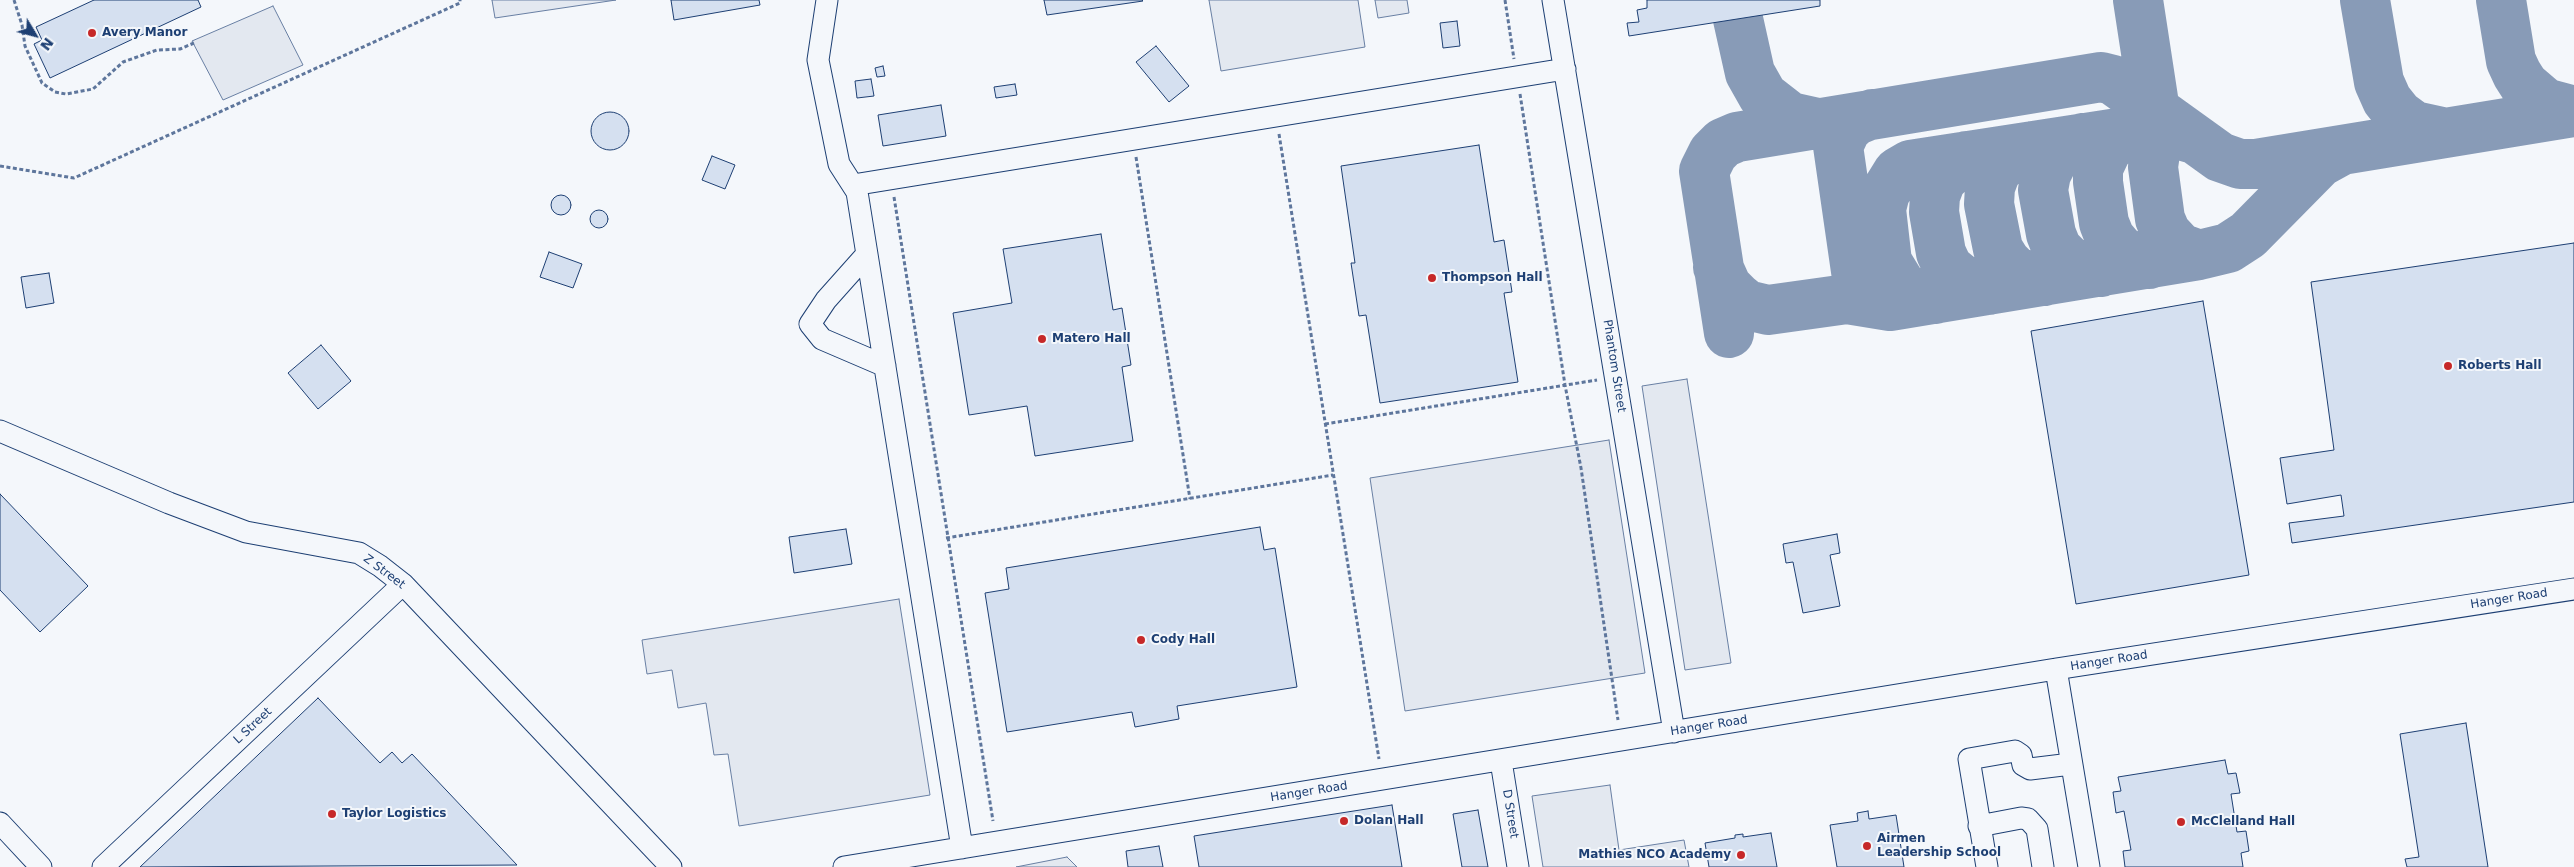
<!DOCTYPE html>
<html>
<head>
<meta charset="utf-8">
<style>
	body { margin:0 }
	#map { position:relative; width:2574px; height:867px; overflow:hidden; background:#f4f7fb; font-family:"DejaVu Sans",sans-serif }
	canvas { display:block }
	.north { position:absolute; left:10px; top:10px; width:50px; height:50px; -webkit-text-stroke:4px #f4f7fb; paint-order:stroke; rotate:127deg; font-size:14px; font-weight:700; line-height:20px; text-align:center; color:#1d3f73 }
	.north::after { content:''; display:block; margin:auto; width:18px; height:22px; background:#1d3f73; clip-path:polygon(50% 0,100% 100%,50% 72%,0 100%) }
</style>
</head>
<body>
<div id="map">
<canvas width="2574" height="867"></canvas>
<div class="north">N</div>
</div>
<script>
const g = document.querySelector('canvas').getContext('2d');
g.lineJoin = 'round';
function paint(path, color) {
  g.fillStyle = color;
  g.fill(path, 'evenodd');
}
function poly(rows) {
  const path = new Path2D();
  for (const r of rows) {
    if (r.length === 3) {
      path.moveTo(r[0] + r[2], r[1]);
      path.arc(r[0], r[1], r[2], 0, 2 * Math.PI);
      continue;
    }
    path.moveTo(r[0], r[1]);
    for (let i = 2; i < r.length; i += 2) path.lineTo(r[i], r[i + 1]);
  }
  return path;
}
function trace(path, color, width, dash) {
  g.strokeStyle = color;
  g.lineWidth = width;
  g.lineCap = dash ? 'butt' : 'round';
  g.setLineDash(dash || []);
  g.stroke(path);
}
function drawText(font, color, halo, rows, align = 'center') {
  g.font = font + ' "DejaVu Sans",sans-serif';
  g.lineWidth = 4;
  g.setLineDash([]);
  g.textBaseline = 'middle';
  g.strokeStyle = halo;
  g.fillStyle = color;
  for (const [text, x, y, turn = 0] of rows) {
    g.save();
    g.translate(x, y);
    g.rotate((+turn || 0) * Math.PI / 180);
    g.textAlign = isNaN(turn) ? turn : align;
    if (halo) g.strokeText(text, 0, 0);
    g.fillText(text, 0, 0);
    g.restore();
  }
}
const parking = poly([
	[492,0,616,0,495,18,492,0],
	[1209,0,1358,0,1365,47,1221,71,1209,0],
	[1375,0,1407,0,1409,13,1378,18,1375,0],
	[273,6,303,65,223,100,192,41,273,6],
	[1687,379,1731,663,1685,670,1642,386,1687,379],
	[1609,440,1645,673,1405,711,1370,478,1609,440],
	[899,599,930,795,739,826,728,754,714,755,706,703,678,708,672,670,647,674,642,640,899,599],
	[1610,785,1619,850,1684,840,1689,867,1543,867,1532,796,1610,785],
	[1067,857,1077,867,1016,867,1067,857]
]);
const taxiway = poly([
	[2138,0,2155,111],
	[2365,0,2379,82,2387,100,2399,115,2414,126,2446,133],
	[2501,0,2511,61,2517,74,2524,85,2545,103,2574,111],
	[1738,19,1750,73,1763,96,1790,117,1817,123],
	[2132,131,2119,138,2107,149,2098,168,2098,182,2104,223,2110,238,2121,251,2149,264],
	[2083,138,2066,147,2055,156,2046,174,2043,190,2051,234,2057,249,2068,260,2082,267,2101,272],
	[2194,139,2180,135,2171,136,2160,143,2155,153,2153,167,2160,219,2166,233,2180,248,2199,255],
	[2033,146,2016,152,1996,171,1990,187,1989,204,1998,249,2006,262,2016,272,2045,281],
	[1966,156,1941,180,1935,196,1934,212,1941,253,1948,268,1960,278,1989,290],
	[1718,267,1727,287,1737,297,1747,305,1768,310,1847,299,1890,306,2199,255,2228,248,2248,235,2320,162,2340,151],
	[1857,278,1838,146,1846,129,1855,121,1872,114],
	[1935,299,1912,293,1901,285,1887,262,1881,209,1885,193,1898,172,1910,165,2144,129,2170,128,2183,131],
	[1729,333,1704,171,1713,153,1723,143,1737,137,2101,77,2113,80,2220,157,2240,164,2256,164,2574,112]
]);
const building = poly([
	[94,0,198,0,201,7,50,78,34,44,42,40,36,27,94,0],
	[671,0,759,0,760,5,674,20,671,0],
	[1044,0,1142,0,1143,1,1047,15,1044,0],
	[1647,0,1820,0,1820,6,1629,36,1627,23,1639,22,1637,10,1647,8,1647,0],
	[1457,21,1460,46,1443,48,1440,23,1457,21],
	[1156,46,1189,86,1169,102,1136,62,1156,46],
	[883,66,885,76,877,77,875,68,883,66],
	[871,79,874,96,857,98,855,81,871,79],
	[1015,84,1017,95,996,98,994,87,1015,84],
	[941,105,946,136,883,146,878,115,941,105],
	[610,131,19],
	[1479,145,1494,242,1504,240,1512,292,1504,293,1518,382,1380,403,1366,315,1359,316,1351,263,1355,263,1341,166,1479,145],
	[712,156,735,165,725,189,702,180,712,156],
	[561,205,10],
	[599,219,9],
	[1101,234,1113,310,1122,308,1131,365,1122,367,1133,441,1035,456,1027,406,969,415,953,313,1012,303,1003,249,1101,234],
	[2574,243,2574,502,2292,543,2289,523,2344,516,2341,495,2287,504,2280,458,2334,450,2311,282,2574,243],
	[549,252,582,264,573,288,540,277,549,252],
	[49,273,54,303,26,308,21,277,49,273],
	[2203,301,2249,575,2076,604,2031,331,2203,301],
	[321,345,351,381,318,409,288,373,321,345],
	[0,494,88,586,40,632,0,590,0,494],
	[1260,527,1264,550,1275,548,1297,687,1177,706,1179,719,1135,727,1132,712,1007,732,985,593,1009,589,1006,568,1260,527],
	[846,529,852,564,794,573,789,537,846,529],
	[1837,534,1840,553,1830,555,1840,606,1803,613,1793,562,1786,563,1783,544,1837,534],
	[318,698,380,763,392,752,402,763,412,754,517,865,140,867,318,698],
	[2466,723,2488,867,2407,867,2405,859,2419,857,2400,734,2466,723],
	[2225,760,2228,774,2236,773,2240,793,2231,794,2237,832,2246,831,2249,851,2241,853,2243,867,2125,867,2123,851,2131,850,2124,811,2116,813,2113,792,2121,791,2118,777,2225,760],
	[1392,805,1402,867,1199,867,1194,836,1392,805],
	[1478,810,1488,867,1462,867,1453,814,1478,810],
	[1868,811,1869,819,1896,815,1904,867,1837,867,1830,825,1858,821,1857,813,1868,811],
	[1771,833,1777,867,1709,867,1705,843,1735,838,1735,835,1743,834,1743,837,1771,833],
	[1159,846,1163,867,1128,867,1126,851,1159,846]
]);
const path = poly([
	[14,0,22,25,25,46,42,83,55,92,66,94,93,89,123,62,157,50,180,49,194,43],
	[1505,0,1514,59],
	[1520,94,1565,385,1581,468,1618,720],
	[1279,134,1379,759],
	[1136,157,1190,499],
	[0,166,74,178,460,3,460,0],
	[894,197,993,821],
	[1325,424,1597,380],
	[946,538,1333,475]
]);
const minor = poly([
	[827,0,818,60,839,164,857,192,962,848],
	[1553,0,1674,732],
	[853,185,1565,69],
	[867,254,826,300,810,324,822,339,885,366],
	[0,431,169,503,246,532,359,553,380,566,403,584,671,867],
	[2056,669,2089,867],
	[1501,761,1518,867],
	[0,823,41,867],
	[1979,826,2021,818,2028,819,2037,829,2043,867],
	[103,867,403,584],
	[844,867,2056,669,2574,589],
	[1987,867,1969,759,2015,751,2021,755,2023,765,2030,769,2071,764]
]);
const markers = [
	[92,33,5,"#c62828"],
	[1432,278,5,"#c62828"],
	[1042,339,5,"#c62828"],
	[2448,366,5,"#c62828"],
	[1141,640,5,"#c62828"],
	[332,814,5,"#c62828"],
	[1344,821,5,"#c62828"],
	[2181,822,5,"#c62828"],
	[1867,846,5,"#c62828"],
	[1741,855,5,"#c62828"]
];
const poiNames = [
	["Avery Manor",102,33],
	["Thompson Hall",1442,278],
	["Matero Hall",1052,339],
	["Roberts Hall",2458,366],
	["Cody Hall",1151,640],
	["Taylor Logistics",342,814],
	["Dolan Hall",1354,821],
	["McClelland Hall",2191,822],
	["Airmen",1877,839],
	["Leadership School",1877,853],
	["Mathies NCO Academy",1731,855,"right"]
];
const streetNames = [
	["Phantom Street",1614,366,81],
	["Z Street",384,572,37],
	["Hanger Road",2509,599,-9],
	["Hanger Road",2109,661,-9],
	["L Street",253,726,-43],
	["Hanger Road",1709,726,-9],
	["Hanger Road",1309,792,-9],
	["D Street",1510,814,81]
];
paint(parking, '#e3e8f0');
trace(parking, '#687fa3', 1);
trace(taxiway, '#889bb7', 50);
paint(building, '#d5e0f0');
trace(building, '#1d3f73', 1);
trace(minor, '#1d3f73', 23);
trace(path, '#5e769c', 3, [4, 2.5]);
trace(minor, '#f4f7fb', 21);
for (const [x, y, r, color] of markers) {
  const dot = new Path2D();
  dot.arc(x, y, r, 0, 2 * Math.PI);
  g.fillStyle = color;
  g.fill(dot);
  trace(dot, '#f4f7fb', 2);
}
drawText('bold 12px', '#1d3f73', '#f4f7fb', poiNames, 'left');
drawText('12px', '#1d3f73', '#f4f7fb', streetNames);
</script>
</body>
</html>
